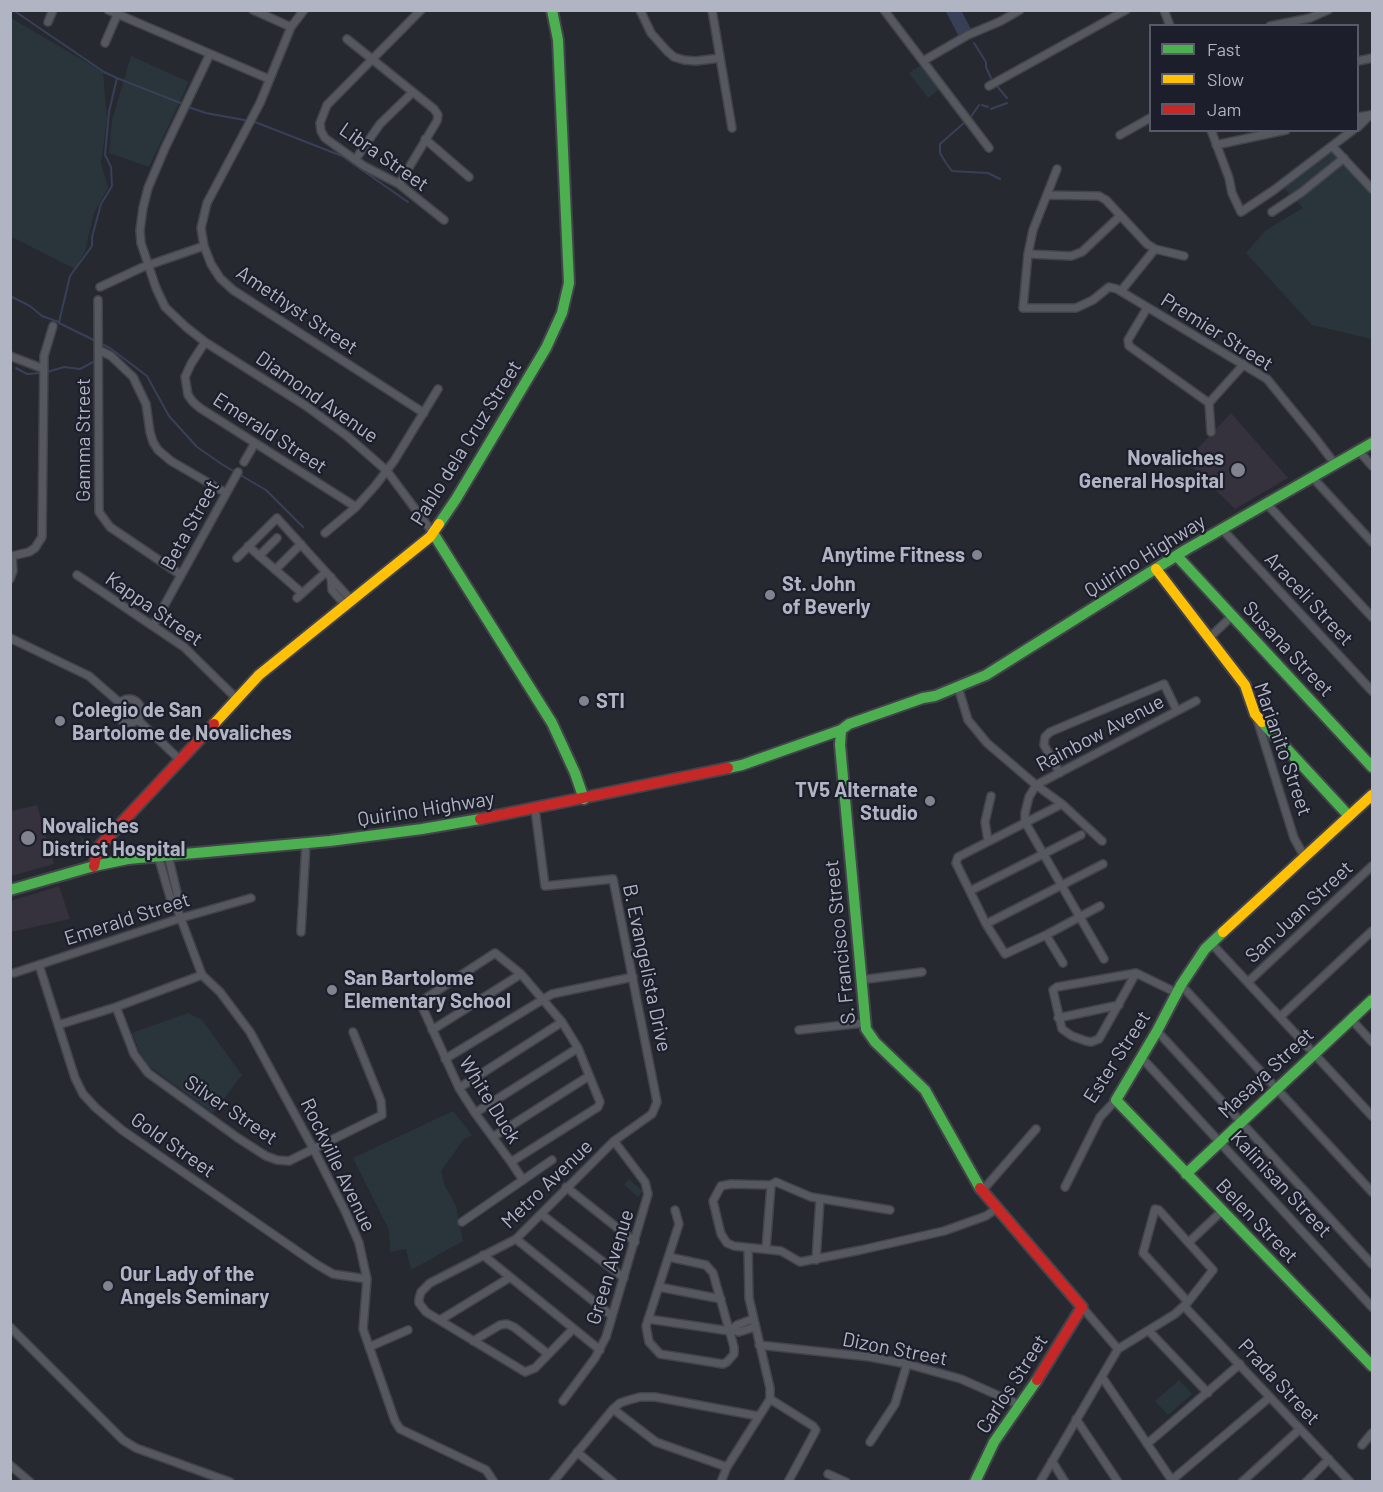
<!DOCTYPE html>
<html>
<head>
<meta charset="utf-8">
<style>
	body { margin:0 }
	#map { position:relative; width:1383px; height:1492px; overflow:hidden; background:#272931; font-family:Barlow,sans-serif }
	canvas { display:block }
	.frame { position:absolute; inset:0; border:12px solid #b1b4c2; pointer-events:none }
	.legend { position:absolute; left:1149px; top:24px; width:210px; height:108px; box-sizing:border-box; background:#1c1f2b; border:2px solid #585b67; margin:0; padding:8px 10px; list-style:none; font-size:18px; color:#b1b4c2 }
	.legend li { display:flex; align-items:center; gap:12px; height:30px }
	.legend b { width:30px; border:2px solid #585b67 }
</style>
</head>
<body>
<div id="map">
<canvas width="1383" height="1492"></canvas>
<div class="frame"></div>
<ul class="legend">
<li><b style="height:8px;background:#4caf50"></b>Fast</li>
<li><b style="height:8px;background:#ffc107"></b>Slow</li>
<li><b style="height:8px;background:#c62828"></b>Jam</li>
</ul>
</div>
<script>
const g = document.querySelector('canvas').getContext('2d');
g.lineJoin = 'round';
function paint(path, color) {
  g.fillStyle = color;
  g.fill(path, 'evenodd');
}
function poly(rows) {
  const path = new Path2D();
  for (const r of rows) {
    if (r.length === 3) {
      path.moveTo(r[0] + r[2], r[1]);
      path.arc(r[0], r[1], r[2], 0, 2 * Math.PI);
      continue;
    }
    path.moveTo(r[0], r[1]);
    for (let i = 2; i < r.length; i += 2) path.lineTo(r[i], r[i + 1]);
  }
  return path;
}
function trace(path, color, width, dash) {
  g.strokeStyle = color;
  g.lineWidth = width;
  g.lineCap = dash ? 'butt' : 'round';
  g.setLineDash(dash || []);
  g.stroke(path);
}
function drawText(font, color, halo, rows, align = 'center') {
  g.font = font + ' Barlow,sans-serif';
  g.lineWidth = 4.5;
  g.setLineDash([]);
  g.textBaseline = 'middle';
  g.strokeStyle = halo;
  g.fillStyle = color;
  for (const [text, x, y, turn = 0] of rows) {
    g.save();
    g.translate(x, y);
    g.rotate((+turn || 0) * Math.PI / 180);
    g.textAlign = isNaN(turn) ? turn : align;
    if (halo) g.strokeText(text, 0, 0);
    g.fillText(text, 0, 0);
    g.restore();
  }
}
const medical = poly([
	[1231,413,1288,478,1235,509,1186,461],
	[37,805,54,864,11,876,11,811],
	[59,886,70,919,11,932,11,901]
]);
const green = poly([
	[11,18,103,72,107,119,101,163,108,188,94,213,85,251,75,269,12,237,11,240],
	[131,56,189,82,149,167,109,153,112,120],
	[922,64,940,89,928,98,909,73],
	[1335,145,1372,190,1372,339,1312,325,1246,253,1266,230,1303,208,1282,186],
	[79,834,91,848,81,860,76,843,81,841],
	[188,1013,202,1020,242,1075,213,1113,149,1066,139,1051,132,1033],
	[453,1111,472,1135,464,1139,441,1171,445,1186,456,1206,463,1241,411,1270,406,1249,390,1252,389,1230,353,1158],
	[629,1179,643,1191,638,1197,624,1185],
	[1179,1380,1192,1394,1168,1415,1155,1401]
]);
const stream = poly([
	[974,43,986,62,986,67,991,78],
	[117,78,183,104],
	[997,86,1007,98],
	[982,105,988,107],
	[188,107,206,113,255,122,342,156,408,202],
	[991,109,1007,103],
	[970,118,979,105],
	[965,122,940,144,940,153,946,163,952,171,988,173,1000,179],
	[10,296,30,306,42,316,59,322,70,276,92,246,92,237,101,204,112,186,111,167,105,155,109,112,117,78,104,72,13,10],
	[59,323,110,348,147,376,169,416,197,447,223,465,266,490,303,527],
	[16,368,27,374,41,373],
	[47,372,64,367,80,369,97,360]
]);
const river = poly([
	[953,10,964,31]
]);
const street = poly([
	[108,10,269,79],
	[253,10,291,27],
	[304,10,291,27,260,103,207,203,201,228,204,246,211,264,220,278,233,290,424,413],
	[421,10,327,105,320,123,321,131,325,138,364,166,399,184,444,220],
	[640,10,651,33,667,51,674,57,684,60,696,61,720,58],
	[712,10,732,128],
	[884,10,989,148],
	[1164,10,1170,26],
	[48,22,53,10],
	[1270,26,1310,18,1328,10],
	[347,39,434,109,438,115,437,121,399,184],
	[105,43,118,13],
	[210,54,165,148,148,188,143,208,140,230,141,243,156,288,165,307,186,327,205,342,306,406,347,436,387,471,433,533],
	[923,61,968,35,1001,21,1020,10],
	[1358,61,1372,58],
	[989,86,1126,10],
	[1358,117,1370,115],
	[1358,127,1370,115],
	[1211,130,1229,178,1232,193,1241,212,1274,190,1353,130],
	[1120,135,1150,118],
	[425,139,469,177],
	[1216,145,1286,130],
	[1332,146,1372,189],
	[355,160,380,124,413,92],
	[1057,169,1033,230,1028,254,1023,308,1076,308,1093,300,1109,287,1117,289,1267,379,1316,439,1335,464],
	[1048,195,1099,196,1106,200,1147,244,1155,249,1184,256],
	[1272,212,1302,192,1344,158],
	[1028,254,1071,256,1082,252,1120,216],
	[100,287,143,267,204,246],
	[1121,291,1155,249],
	[98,300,99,512,110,527,181,575],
	[1147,308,1128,340,1129,346,1209,403],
	[205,342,191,364,185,377,188,395,193,402,200,408,356,507],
	[99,350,111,356,133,377,146,404,150,432,153,442,158,450,171,461,226,493],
	[10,356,44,369],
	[1211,432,1209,403,1244,364],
	[1359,451,1372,466],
	[244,462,255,443],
	[1313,478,1372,542],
	[1266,503,1372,617],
	[1222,529,1372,691],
	[325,533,356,507,375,486,394,461,438,389],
	[248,546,302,593],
	[12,556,29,552,35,548,42,537,44,356,53,326],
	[259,556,277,538],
	[237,558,277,518,352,601],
	[275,570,301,544],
	[77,575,184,647,236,698],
	[331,577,332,590,346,606],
	[10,579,13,571,12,556],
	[297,598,326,572],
	[153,626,238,472],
	[10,638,89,676,120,703],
	[1209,638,1232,616],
	[958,687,968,720,987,743,1036,785,1062,804,1102,841],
	[129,711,12],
	[1257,719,1294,838,1305,858],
	[138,720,179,759],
	[1060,773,1044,745,1045,737,1050,732,1164,684,1177,711],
	[1062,804,958,857,956,863,986,924,1005,954,1046,935,1100,906],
	[535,809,545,886,613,879,657,1102,652,1114,614,1141,516,1239,430,1283,421,1292,419,1299,419,1303,426,1312,525,1372,535,1368,573,1329],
	[988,841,985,822,991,796],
	[168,855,178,897,175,903],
	[158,856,170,897,175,903,202,975,220,992,250,1032,313,1148,346,1213,359,1243,367,1279,363,1329,395,1421,400,1429,486,1470,494,1482],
	[970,891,1081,835],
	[986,924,1103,864],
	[301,932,306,843],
	[1046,935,1063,963],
	[1211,943,1372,1116],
	[1104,959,1025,822,1025,813,1029,797,1036,785,1196,701],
	[39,965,75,1078,83,1094,96,1108,122,1130,316,1264,333,1274,367,1279],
	[14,973,181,918,251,898],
	[1136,973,1099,1039,1091,1042,1086,1041,1072,1036,1062,1029,1053,990,1057,987,1136,973,1177,993],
	[860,980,922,972],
	[1248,982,1372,866],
	[1181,985,1372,1192],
	[116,1007,134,1054,148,1073,238,1138,266,1156,277,1160,289,1161,382,1115,381,1101,353,1032],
	[1280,1017,1372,931],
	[1058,1018,1119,1005],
	[1351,1019,1372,1042],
	[58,1025,116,1007,202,975],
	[432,1030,521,974],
	[799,1030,864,1023],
	[1157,1031,1372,1264],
	[1141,1057,1372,1307],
	[445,1059,552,994,633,977],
	[459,1088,562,1022],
	[475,1113,578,1048],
	[493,1137,589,1076],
	[511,1162,598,1107,600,1102,578,1048,562,1022,521,974,495,953,420,1002,459,1088,475,1113,500,1147,511,1162,523,1180],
	[566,1187,635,1242],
	[1065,1187,1100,1117,1116,1100],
	[982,1191,1036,1129],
	[890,1210,811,1197,776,1182,771,1185,731,1184,721,1186,713,1201,721,1234,727,1243,734,1246,781,1251,800,1262,861,1250,944,1231,986,1216,996,1209],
	[541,1214,624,1278],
	[462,1222,552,1160],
	[516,1239,612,1316],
	[1189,1242,1222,1211],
	[766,1249,771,1185],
	[483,1255,600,1350],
	[669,1257,706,1265,713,1273,734,1347,734,1354,727,1362,723,1364,660,1354,649,1342,646,1326,679,1224,675,1210],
	[816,1260,820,1199],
	[659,1287,721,1299],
	[1184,1306,1350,1482],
	[1082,1307,1118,1349],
	[648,1319,730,1331,737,1325,753,1319],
	[440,1320,509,1278],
	[10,1327,123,1440,136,1448,230,1482],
	[733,1330,739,1332,755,1327],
	[1149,1331,1208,1393],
	[473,1341,500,1325,507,1324,514,1327,548,1354],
	[759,1345,870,1357,907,1364,961,1379,1020,1405],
	[369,1347,408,1330],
	[1102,1377,1173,1482],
	[770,1399,813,1426,816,1430,788,1482],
	[563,1401,595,1358,606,1337,648,1194,645,1182,614,1141],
	[613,1409,656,1442,727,1467],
	[1076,1419,1118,1482],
	[870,1442,895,1404,907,1364],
	[1147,1444,1240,1364],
	[1362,1445,1372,1433],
	[577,1452,613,1482],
	[1052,1461,1065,1482],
	[10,1465,30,1482],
	[828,1474,846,1482],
	[1172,1480,1270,1397],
	[553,1482,613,1409,620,1403,629,1400,640,1397,655,1397,758,1416],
	[721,1482,727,1467,770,1399,770,1388,749,1298,748,1248],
	[1040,1482,1118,1349,1175,1314,1188,1302,1213,1270,1159,1210,1155,1209,1143,1253,1188,1302],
	[1242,1482,1300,1429],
	[1306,1482,1329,1459]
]);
const fast = poly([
	[439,524,456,499,546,348,562,313,569,283,558,40,552,10],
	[433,533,552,723,575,773,584,799],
	[1177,556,1372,767],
	[1262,722,1349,816],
	[841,730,840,745,866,1029,875,1042,925,1090,980,1188],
	[728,768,742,765,841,730,849,724,923,698,935,696,986,675,1187,549,1372,443],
	[10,890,94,866,128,859,330,841,422,829,480,819],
	[1223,932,1205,949,1181,985,1157,1031,1116,1100,1372,1366],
	[1186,1174,1372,1000],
	[975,1482,994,1442,1037,1380]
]);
const slow = poly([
	[1156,569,1245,685,1255,714,1262,722],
	[214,724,259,675,430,537,439,524],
	[1223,932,1372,795]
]);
const jam = poly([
	[480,819,728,768],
	[94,866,98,848,214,724],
	[980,1188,1082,1307,1037,1380]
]);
const markers = [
	[1238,470,8,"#81838f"],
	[977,555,6,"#81838f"],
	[770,595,6,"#81838f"],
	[584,701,6,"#81838f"],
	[60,721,6,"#81838f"],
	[930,801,6,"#81838f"],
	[28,838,8,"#81838f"],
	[332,990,6,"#81838f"],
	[108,1286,6,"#81838f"]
];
const streetNames = [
	["Libra Street",384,157,35],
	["Amethyst Street",297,310,34],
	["Premier Street",1217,332,32],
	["Diamond Avenue",317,397,35],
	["Emerald Street",270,433,33],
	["Gamma Street",83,440,-90],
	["Pablo dela Cruz Street",466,443,-58],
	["Beta Street",190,525,-61],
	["Quirino Highway",1145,556,-32],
	["Araceli Street",1309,599,47],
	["Kappa Street",154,609,35],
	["Susana Street",1288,649,47],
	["Rainbow Avenue",1100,733,-28],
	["Marianito Street",1283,749,71],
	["Quirino Highway",426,809,-9],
	["San Juan Street",1299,912,-43],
	["Emerald Street",127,919,-18],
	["S. Francisco Street",840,942,-96],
	["B. Evangelista Drive",647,968,78],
	["Ester Street",1117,1057,-57],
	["Masaya Street",1266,1073,-43],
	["White Duck",490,1100,58],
	["Silver Street",231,1110,34],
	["Gold Street",173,1145,35],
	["Rockville Avenue",338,1165,64],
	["Metro Avenue",547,1184,-44],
	["Kalinisan Street",1281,1184,47],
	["Belen Street",1257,1221,46],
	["Green Avenue",610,1267,-73],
	["Dizon Street",895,1349,11],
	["Prada Street",1279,1382,47],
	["Carlos Street",1012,1384,-57]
];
const poiNames = [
	["Novaliches",1224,458,"right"],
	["General Hospital",1224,481,"right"],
	["Anytime Fitness",965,555,"right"],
	["St. John",782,584],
	["of Beverly",782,607],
	["STI",596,701],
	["Colegio de San",72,710],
	["Bartolome de Novaliches",72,733],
	["TV5 Alternate",918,790,"right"],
	["Studio",918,813,"right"],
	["Novaliches",42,826],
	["District Hospital",42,849],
	["San Bartolome",344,978],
	["Elementary School",344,1001],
	["Our Lady of the",120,1274],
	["Angels Seminary",120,1297]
];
paint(medical, '#35313d');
paint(green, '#29353a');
trace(stream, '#384058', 2);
trace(river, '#384058', 14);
trace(street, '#43444b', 10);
trace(fast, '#43444b', 14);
trace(slow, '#43444b', 14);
trace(jam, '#43444b', 14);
trace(street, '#565860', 7);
trace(fast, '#4caf50', 10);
trace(slow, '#ffc107', 10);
trace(jam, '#c62828', 10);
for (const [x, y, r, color] of markers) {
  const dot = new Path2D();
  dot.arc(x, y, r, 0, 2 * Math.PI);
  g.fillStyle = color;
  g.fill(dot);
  trace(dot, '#1c1f2b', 2);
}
drawText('20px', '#b1b4c2', '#1c1f2b', streetNames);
drawText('bold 20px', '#b1b4c2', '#1c1f2b', poiNames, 'left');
</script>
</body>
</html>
